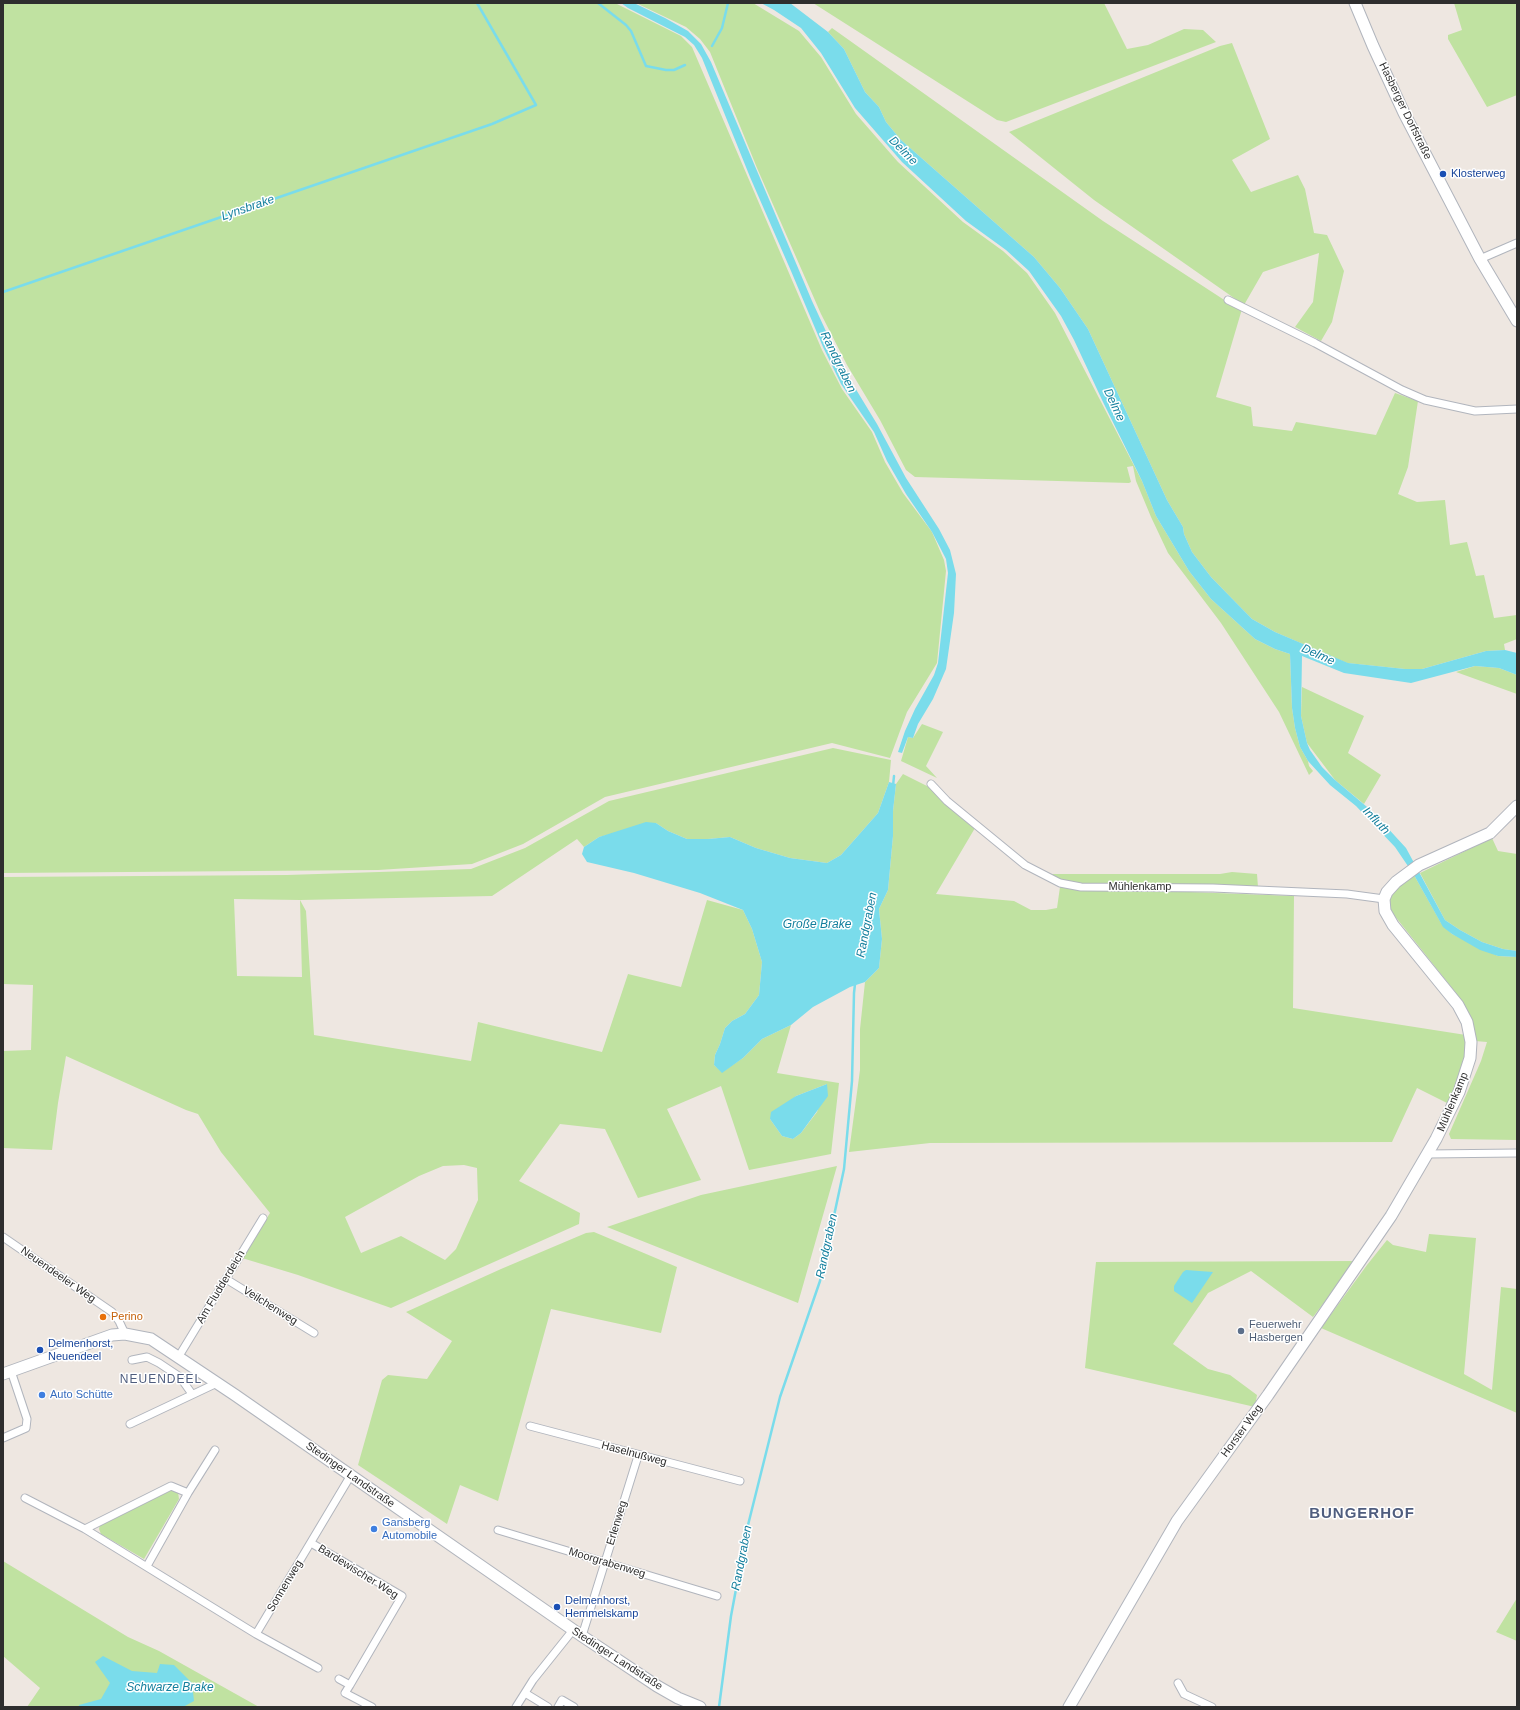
<!DOCTYPE html>
<html>
<head>
<meta charset="utf-8">
<style>
	body { margin:0 }
	#map { position:relative; width:1520px; height:1710px; overflow:hidden; background:#eee7e1; font-family:Helvetica,sans-serif }
	canvas { display:block }
	.frame { position:absolute; inset:0; border:4px solid #2e2e2e; pointer-events:none }
</style>
</head>
<body>
<div id="map">
<canvas width="1520" height="1710"></canvas>
<div class="frame"></div>
</div>
<script>
const g = document.querySelector('canvas').getContext('2d');
g.lineJoin = 'round';
function paint(path, color) {
  g.fillStyle = color;
  g.fill(path, 'evenodd');
}
function poly(rows) {
  const path = new Path2D();
  for (const r of rows) {
    path.moveTo(r[0], r[1]);
    for (let i = 2; i < r.length; i += 2) path.lineTo(r[i], r[i + 1]);
  }
  return path;
}
function trace(path, color, width, dash) {
  g.strokeStyle = color;
  g.lineWidth = width;
  g.lineCap = dash ? 'butt' : 'round';
  g.setLineDash(dash || []);
  g.stroke(path);
}
function drawText(font, color, halo, rows, align = 'center') {
  g.font = font + ' Helvetica,sans-serif';
  g.lineWidth = 3;
  g.setLineDash([]);
  g.textBaseline = 'middle';
  g.strokeStyle = halo;
  g.fillStyle = color;
  for (const [text, x, y, turn = 0] of rows) {
    g.save();
    g.translate(x, y);
    g.rotate((+turn || 0) * Math.PI / 180);
    g.textAlign = isNaN(turn) ? turn : align;
    if (halo) g.strokeText(text, 0, 0);
    g.fillText(text, 0, 0);
    g.restore();
  }
}
const green = poly([
	[3,3,615,3,681,36,692,47,822,350,842,389,872,432,885,462,903,493,932,532,944,560,946,571,937,663,907,712,890,758,832,743,605,797,523,844,472,864,378,870,3,873],
	[636,3,753,3,799,31,821,57,856,114,898,162,963,222,1003,251,1027,273,1055,313,1142,481,1156,516,1189,571,1211,599,1255,639,1275,649,1290,654,1292,708,1295,728,1300,747,1308,761,1309,766,1313,771,1309,775,1279,712,1221,623,1168,553,1151,517,1136,481,1133,466,1127,467,1131,482,1129,483,915,477,906,470,880,420,847,365,821,314,757,168,710,52,700,39,686,27],
	[813,3,1104,3,1127,49,1148,45,1184,29,1203,30,1216,42,1006,122,997,120],
	[1454,3,1517,3,1517,95,1487,107,1448,39,1448,35,1462,30],
	[832,28,1103,221,1232,305,1242,309,1216,397,1251,407,1253,426,1292,431,1296,422,1376,435,1395,393,1418,401,1408,467,1398,494,1417,502,1445,500,1450,545,1467,542,1476,576,1484,575,1494,618,1517,615,1517,639,1504,644,1505,650,1486,651,1422,669,1405,669,1347,663,1275,632,1252,619,1211,577,1192,552,1184,534,1183,527,1167,500,1088,329,1060,288,1034,257,901,140,886,122,879,107,865,92,844,49,828,32],
	[1232,43,1270,139,1232,160,1251,192,1298,175,1305,189,1314,233,1327,235,1344,271,1332,322,1321,341,1295,327,1313,302,1319,253,1263,272,1244,305,1094,200,1009,132,1220,46],
	[1475,666,1499,668,1517,675,1517,694,1456,672],
	[1302,687,1364,716,1348,753,1381,775,1364,804,1335,780,1307,743,1301,716],
	[922,724,943,732,926,766,937,778,901,761,908,737,913,738],
	[833,748,891,760,889,782,878,813,841,855,827,863,790,858,756,848,730,837,708,839,687,839,668,831,656,823,599,837,584,847,577,839,492,896,300,900,306,911,314,1035,471,1061,478,1022,602,1052,628,974,681,987,707,900,743,910,752,929,762,962,759,995,745,1014,732,1021,725,1028,720,1044,715,1055,714,1065,722,1072,743,1058,762,1039,791,1025,777,1073,839,1083,831,1154,749,1170,721,1086,667,1109,701,1180,638,1198,605,1129,560,1124,519,1181,580,1213,579,1224,391,1308,298,1275,242,1258,270,1213,221,1152,198,1114,186,1110,66,1056,58,1103,52,1150,3,1148,3,1051,31,1050,33,985,3,984,3,877,287,875,471,869,525,848,609,801],
	[234,899,300,900,302,977,237,976],
	[827,1084,817,1112,801,1133,793,1139,782,1136,770,1119,796,1096],
	[464,1165,477,1168,478,1200,456,1249,445,1260,401,1236,361,1253,345,1217,419,1176,443,1166],
	[903,774,927,786,975,828,936,894,1014,901,1031,910,1046,910,1057,908,1060,887,1294,896,1293,1008,1466,1035,1464,1068,1449,1104,1417,1088,1392,1142,930,1143,849,1152,860,1070,860,1029,865,982,879,968,882,939,879,909,888,890,893,836,893,811,896,784],
	[1492,838,1498,851,1517,854,1517,951,1503,949,1482,942,1460,930,1445,920,1420,873],
	[1232,872,1257,874,1258,887,1086,885,1059,880,1052,874,1220,874],
	[1414,875,1441,923,1452,934,1498,956,1517,957,1517,1140,1451,1139,1449,1134,1481,1061,1487,1042,1475,1041,1466,1010,1456,993,1390,910,1388,901,1391,892],
	[837,1166,798,1303,607,1227,701,1195],
	[594,1232,677,1267,661,1333,551,1309,498,1501,460,1485,447,1524,358,1465,382,1380,388,1375,427,1379,452,1341,406,1312,501,1269,586,1233],
	[1429,1234,1476,1238,1464,1374,1492,1390,1501,1287,1517,1289,1517,1413,1321,1328,1367,1265,1387,1240,1393,1245,1426,1252],
	[1356,1261,1313,1317,1251,1271,1208,1293,1173,1344,1208,1369,1230,1375,1257,1395,1255,1407,1085,1368,1096,1262],
	[172,1490,178,1492,179,1499,144,1559,101,1534,99,1529,100,1524],
	[3,1561,128,1637,159,1651,259,1707,27,1707,40,1688,3,1656],
	[1517,1598,1517,1641,1496,1632]
]);
const water = poly([
	[621,3,634,3,665,18,688,31,701,44,711,62,812,301,843,368,877,424,906,478,939,529,950,550,956,574,954,613,946,669,933,699,918,724,913,738,908,737,902,753,898,752,905,731,915,709,934,675,938,663,948,573,946,559,932,532,906,494,887,461,874,432,841,384,823,347,791,271,750,177,702,58,694,45,685,37,628,8],
	[761,3,790,3,828,32,844,49,865,92,879,107,886,122,901,140,1034,257,1060,288,1088,329,1167,500,1183,527,1184,534,1192,552,1211,577,1252,619,1275,632,1348,663,1405,669,1422,669,1486,651,1505,650,1517,653,1517,675,1499,668,1475,666,1411,683,1344,673,1302,656,1301,716,1307,743,1310,750,1322,767,1335,780,1373,812,1406,848,1445,920,1460,930,1482,942,1503,949,1517,951,1517,957,1498,956,1480,950,1452,934,1443,927,1414,875,1395,847,1356,806,1330,785,1308,761,1300,747,1295,728,1292,708,1290,654,1275,649,1255,639,1211,599,1189,571,1156,516,1142,481,1103,402,1074,340,1061,316,1029,271,1006,250,966,221,902,162,855,108,821,53,801,28,774,10],
	[889,782,896,784,893,811,893,836,888,890,879,909,882,939,879,968,865,982,850,987,813,1007,791,1025,762,1039,743,1058,722,1073,714,1065,715,1055,720,1044,725,1028,732,1021,745,1014,759,995,762,962,752,929,743,910,700,893,634,873,587,862,582,854,584,847,599,837,646,822,656,823,668,831,687,839,708,839,730,837,756,848,790,858,827,863,841,855,878,813],
	[827,1084,828,1096,801,1133,793,1139,782,1136,770,1119,771,1112,796,1096],
	[1186,1270,1213,1272,1192,1303,1174,1291,1174,1286,1183,1272],
	[103,1656,132,1671,157,1673,160,1664,174,1665,192,1683,194,1701,183,1707,79,1707,79,1705,101,1699,110,1683,95,1662]
]);
const stream = poly([
	[598,3,626,25,631,31,646,66,666,70,674,70,685,65],
	[712,46,722,28,728,3],
	[3,292,492,124,536,105,477,3],
	[893,786,894,776],
	[719,1707,731,1616,748,1525,780,1397,820,1281,844,1169,852,1081,854,993,855,984]
]);
const street = poly([
	[1480,259,1517,243],
	[1228,300,1315,343,1402,390,1425,400,1475,411,1517,409],
	[931,784,947,801,1025,865,1060,883,1081,887,1213,888,1347,894,1384,899],
	[1428,1154,1517,1153],
	[3,1237,112,1312,119,1321,125,1334],
	[226,1279,314,1333],
	[179,1356,263,1218],
	[132,1360,147,1357,159,1363,180,1377,192,1394],
	[130,1424,217,1383],
	[530,1426,740,1481],
	[3,1438,26,1428,27,1419,11,1371],
	[25,1498,85,1529,256,1634,351,1475],
	[85,1529,171,1486,188,1493],
	[498,1530,717,1596],
	[311,1543,402,1596,350,1685],
	[147,1566,188,1493,215,1450],
	[256,1634,318,1668],
	[582,1636,638,1456],
	[339,1679,350,1685,345,1693,372,1707],
	[1178,1683,1184,1694,1212,1707],
	[525,1693,548,1707],
	[516,1707,533,1680,573,1630],
	[558,1707,562,1700,574,1707]
]);
const secondary = poly([
	[1355,3,1373,46,1404,113,1480,259,1517,321],
	[3,1374,112,1335,125,1334,151,1339,235,1395,582,1636,657,1686,678,1698,700,1707],
	[1069,1707,1177,1521,1268,1395,1391,1216,1436,1139,1459,1092,1470,1058,1471,1042,1467,1022,1458,1005,1393,925,1385,911,1384,899,1387,892,1396,882,1419,865,1490,833,1517,806]
]);
const markers = [
	[1443,174,4,"#1a4fb4"],
	[103,1317,4,"#e8710a"],
	[1241,1331,4,"#5c6f8a"],
	[40,1350,4,"#1a4fb4"],
	[42,1395,4,"#3f7fe0"],
	[374,1529,4,"#3f7fe0"],
	[557,1607,4,"#1a4fb4"]
];
const streetNames = [
	["Hasberger Dorfstraße",1405,111,64],
	["Mühlenkamp",1140,887],
	["Mühlenkamp",1453,1102,-67],
	["Neuendeeler Weg",58,1275,35],
	["Am Fludderdeich",221,1287,-59],
	["Veilchenweg",270,1306,32],
	["Horster Weg",1242,1431,-54],
	["Haselnußweg",634,1454,15],
	["Stedinger Landstraße",350,1475,35],
	["Erlenweg",617,1523,-73],
	["Moorgrabenweg",607,1563,17],
	["Bardewischer Weg",358,1572,32],
	["Sonnenweg",285,1586,-59],
	["Stedinger Landstraße",617,1659,33]
];
const transitNames = [
	["Klosterweg",1451,174],
	["Delmenhorst,",48,1344],
	["Neuendeel",48,1357],
	["Delmenhorst,",565,1601],
	["Hemmelskamp",565,1614]
];
const foodNames = [
	["Perino",111,1317]
];
const serviceNames = [
	["Feuerwehr",1249,1325],
	["Hasbergen",1249,1338]
];
const shopNames = [
	["Auto Schütte",50,1395],
	["Gansberg",382,1523],
	["Automobile",382,1536]
];
const waterNames = [
	["Delme",903,151,45],
	["Lynsbrake",248,208,-19],
	["Randgraben",838,362,64],
	["Delme",1114,405,65],
	["Delme",1318,655,24],
	["Influth",1376,821,46],
	["Große Brake",817,925],
	["Randgraben",867,925,-79],
	["Randgraben",827,1246,-78],
	["Randgraben",742,1558,-79],
	["Schwarze Brake",170,1688]
];
const neighbourhoodNames = [
	["NEUENDEEL",161,1380]
];
const districtNames = [
	["BUNGERHOF",1362,1514]
];
paint(green, '#c0e2a1');
paint(water, '#7adceb');
trace(stream, '#7adceb', 2.5);
trace(street, '#b1b5bd', 9);
trace(secondary, '#b1b5bd', 13);
trace(street, '#fff', 7);
trace(secondary, '#fff', 11);
for (const [x, y, r, color] of markers) {
  const dot = new Path2D();
  dot.arc(x, y, r, 0, 2 * Math.PI);
  g.fillStyle = color;
  g.fill(dot);
  trace(dot, '#fff', 1.5);
}
drawText('11px', '#2e2e2e', '#fff', streetNames);
drawText('11px', '#164399', '#fff', transitNames, 'left');
drawText('11px', '#c56008', '#fff', foodNames, 'left');
drawText('11px', '#4e5e75', '#fff', serviceNames, 'left');
drawText('11px', '#366cbe', '#fff', shopNames, 'left');
drawText('italic 12px', '#137f9d', '#fff', waterNames);
g.letterSpacing = '1px';
drawText('12px', '#4f5d7e', '#fff', neighbourhoodNames);
g.letterSpacing = '0px';
g.letterSpacing = '1px';
drawText('bold 15px', '#4f5d7e', '#fff', districtNames);
g.letterSpacing = '0px';
</script>
</body>
</html>
